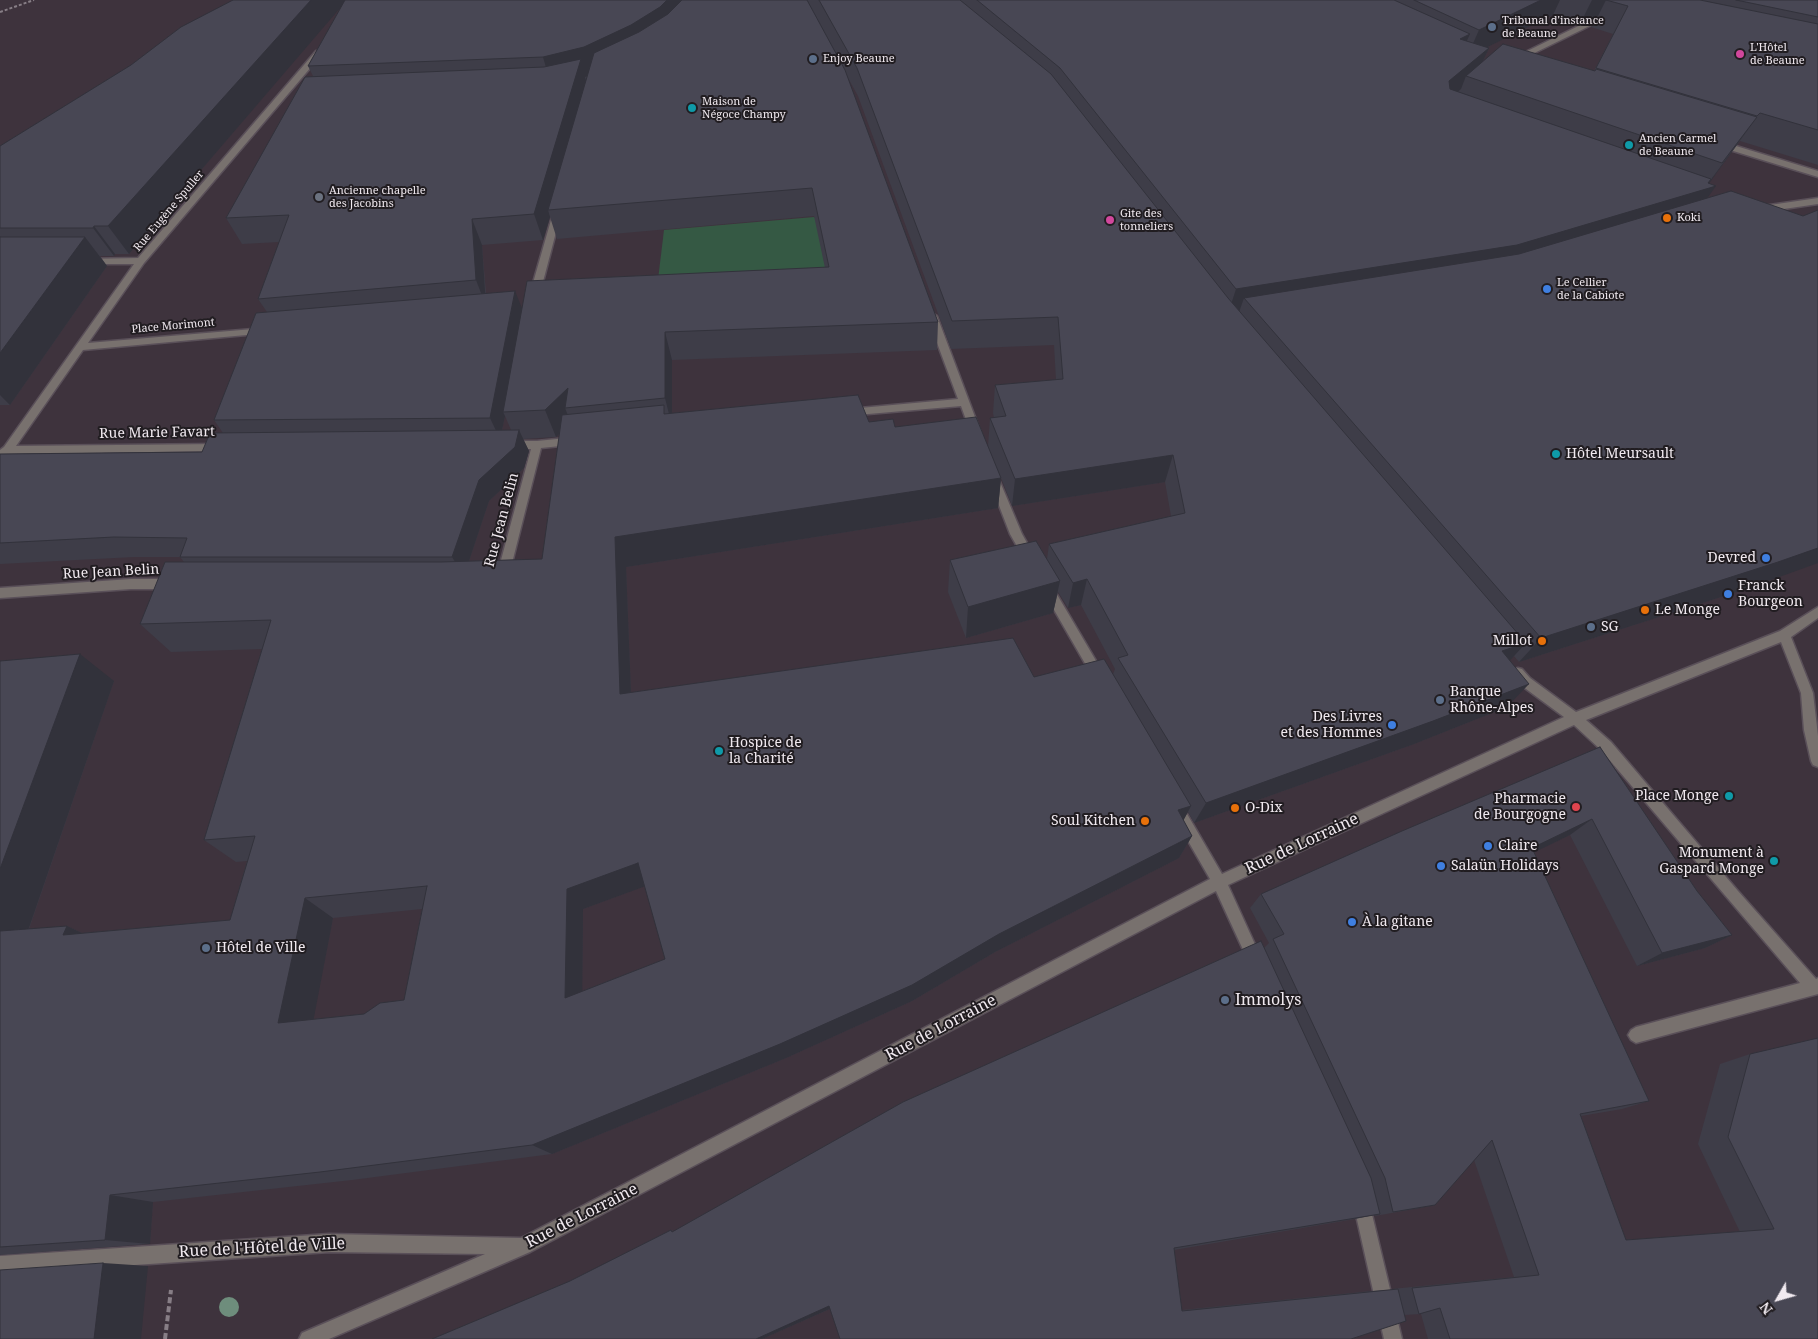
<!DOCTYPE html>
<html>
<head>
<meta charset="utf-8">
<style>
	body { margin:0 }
	#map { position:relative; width:1818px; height:1339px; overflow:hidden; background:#3e333d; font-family:"Noto Serif",serif }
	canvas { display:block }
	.north { position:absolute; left:1753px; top:1274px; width:50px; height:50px; -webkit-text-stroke:4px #211d21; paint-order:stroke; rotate:232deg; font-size:14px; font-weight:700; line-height:20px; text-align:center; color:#f0e9ef }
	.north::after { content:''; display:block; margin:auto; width:18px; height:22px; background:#f0e9ef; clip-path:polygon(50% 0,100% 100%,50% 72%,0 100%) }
</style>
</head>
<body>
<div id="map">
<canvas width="1818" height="1339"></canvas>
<div class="north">N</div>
</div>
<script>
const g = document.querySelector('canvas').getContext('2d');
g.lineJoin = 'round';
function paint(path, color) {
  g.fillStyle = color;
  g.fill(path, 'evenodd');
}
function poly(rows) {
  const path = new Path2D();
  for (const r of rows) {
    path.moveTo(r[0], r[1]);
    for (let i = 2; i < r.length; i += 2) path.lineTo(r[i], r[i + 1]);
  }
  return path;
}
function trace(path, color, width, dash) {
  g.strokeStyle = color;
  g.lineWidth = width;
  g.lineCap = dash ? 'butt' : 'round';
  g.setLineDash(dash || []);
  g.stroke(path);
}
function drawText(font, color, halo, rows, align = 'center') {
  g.font = font + ' "Noto Serif",serif';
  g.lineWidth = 4;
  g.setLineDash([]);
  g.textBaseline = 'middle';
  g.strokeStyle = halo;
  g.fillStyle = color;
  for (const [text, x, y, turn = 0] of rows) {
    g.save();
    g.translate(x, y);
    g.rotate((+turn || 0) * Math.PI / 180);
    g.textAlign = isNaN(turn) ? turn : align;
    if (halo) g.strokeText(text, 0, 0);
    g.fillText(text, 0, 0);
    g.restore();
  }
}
const green = poly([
	[814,217,915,292,657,288,664,230]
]);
const pathFar1 = poly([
	[0,12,34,0]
]);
const path = poly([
	[165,1339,171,1290]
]);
const street = poly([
	[1607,12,1614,14,1518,61,1511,59,1607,12],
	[316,51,323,53,144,263,88,343,265,328,268,329,268,333,83,350,16,446,221,444,226,448,225,451,10,454,0,460,0,450,4,447,134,264,86,264,81,261,83,259,138,258,316,51],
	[1717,142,1723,142,1818,171,1818,177,1717,146,1717,142],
	[1818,198,1818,204,1763,212,1759,209,1763,206,1818,198],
	[557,210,561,213,539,297,534,300,531,299,529,297,553,213,557,210],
	[932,313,937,316,981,433,980,436,972,436,961,406,845,416,844,413,849,409,958,399,927,316,932,313],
	[576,437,580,438,581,441,580,444,541,448,509,575,507,578,499,578,497,575,531,449,511,449,506,445,511,441,537,441,576,437],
	[993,473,998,477,1022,534,1036,559,1034,562,1026,562,1010,534,988,477,993,473],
	[131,579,171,579,175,581,177,584,175,587,171,589,131,589,0,598,0,588,131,579],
	[1048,584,1052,586,1102,671,1104,675,1102,679,1098,680,1094,679,1042,589,1044,586,1048,584],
	[1818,607,1818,618,1791,637,1813,693,1818,736,1818,767,1813,765,1811,761,1804,730,1801,693,1781,642,1586,720,1611,742,1738,891,1816,979,1818,978,1818,994,1636,1043,1631,1040,1628,1035,1631,1030,1636,1027,1800,983,1601,750,1574,725,1228,885,1263,962,1261,967,1256,969,1251,967,1216,891,530,1252,329,1339,299,1339,302,1333,485,1254,329,1252,0,1274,0,1256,329,1234,521,1238,1210,879,1173,815,1171,811,1173,807,1178,805,1183,807,1222,874,1564,717,1522,686,1512,673,1514,669,1518,668,1522,669,1530,678,1576,712,1780,631,1818,607],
	[1361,1194,1367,1196,1369,1202,1402,1339,1384,1339,1353,1202,1355,1196,1361,1194]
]);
const trees = [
	[229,1307]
];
const wall = poly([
	[233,0,1818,0,1818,165,1740,141,1709,183,1707,199,1749,588,1519,662,1514,656,1510,660,1507,707,1414,744,1194,823,1188,812,1183,820,1192,836,1179,858,995,952,912,1001,786,1058,552,1154,352,1180,153,1202,150,1244,0,1255,0,661,114,681,29,929,67,926,82,933,230,920,247,861,236,862,204,840,262,649,171,652,140,624,184,562,180,557,134,557,0,564,0,454,202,452,223,433,214,420,267,312,258,299,279,242,242,244,226,218,313,76,308,66,342,5,129,254,115,254,114,256,100,256,107,266,10,405,0,405,0,146,131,65],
	[1553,15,1580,24,1598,16,1591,27,1613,34,1594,71,1482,63,1489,48,1487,47],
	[848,78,858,96,951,349,1054,345,1056,380,995,385,993,413,994,418,990,418,988,446,869,422,672,413,672,360,937,350,938,322],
	[814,216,825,268,522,309,486,293,482,245,543,240,550,217,557,239],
	[505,416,511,430,502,430],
	[560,433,542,559,469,561,489,501,524,468,529,451,523,439,556,437],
	[1001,478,1012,506,1165,482,1171,516,1049,544,1047,559,950,560,948,592,966,638,1053,613,1058,592,1068,608,1081,605,1115,669,1113,674,631,693,626,567,998,508],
	[645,886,665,959,582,991,583,909],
	[422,909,404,1000,364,1014,313,1019,333,918],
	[1600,747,1697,891,1732,935,1705,948,1637,966,1570,835,1534,852,1649,1101,1622,1109,1581,1116,1626,1240,1740,1232,1698,1144,1720,1064,1750,1054,1818,1339,1428,1339,1421,1314,1404,1315,830,1309,762,1339,570,1281,671,1230,674,1231,1264,948,1269,943,1250,908,1261,894],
	[1474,1160,1514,1277,1392,1289,1392,1290,1371,1291,1182,1310,1174,1250,1355,1219,1374,1215,1375,1216,1414,1209,1435,1205]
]);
const shadedWall = poly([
	[311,0,347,0,129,254,108,226],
	[667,0,701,0,591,75,585,77,587,85,548,210,550,217,543,240,534,214,551,85,543,57],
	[1541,0,1560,0,1553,15,1467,57,1479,30],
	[1592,0,1606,0,1598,16,1580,24],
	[1470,34,1457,62,1460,39],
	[1489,48,1476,76,1466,76,1461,89,1437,110,1449,81],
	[1757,117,1705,189,1716,186,1696,214,1501,273,1244,298,1238,315,1227,317,1236,289,1704,189],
	[472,219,482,245,486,306,476,280],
	[94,226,115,254,114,256,93,228],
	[85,237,107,266,10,405,0,395,0,353],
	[515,291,524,313,503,412,505,416,500,439,490,418],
	[665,332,672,360,672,426,665,398],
	[568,388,565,408,571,423,556,437,545,410],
	[519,430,529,451,524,468,489,501,464,576,452,557,479,480],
	[1173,455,1165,482,1012,506,1015,479],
	[1001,478,998,508,626,567,632,720,620,694,615,537],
	[1818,548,1818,563,1749,588,1519,662,1541,638],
	[1087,579,1081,605,1068,608,1073,583],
	[1060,581,1053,613,966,638,968,607],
	[1526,643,1504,667,1502,651],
	[80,654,114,681,21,951,0,943,0,869],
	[1529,684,1507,707,1414,744,1194,823,1206,803],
	[1191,806,1179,829,1178,810],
	[1592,819,1570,835,1512,863,1532,848],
	[1192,836,1179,858,995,952,912,1001,786,1058,552,1154,532,1145,999,934],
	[638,863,651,884,583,909,582,1014,565,998,567,889],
	[305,898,333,918,310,1038,278,1023],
	[67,926,107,945,63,935],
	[1732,935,1705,948,1637,966,1662,953],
	[110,1195,153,1202,150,1244,105,1240],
	[103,1263,148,1266,141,1339,94,1339],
	[829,1306,834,1307,762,1339,756,1339]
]);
const building = poly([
	[233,0,311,0,108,226,94,226,93,228,0,228,0,146,131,65,181,27,233,0],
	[345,0,667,0,660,7,631,25,584,47,543,57,308,66,345,0],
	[682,0,807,0,845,70,938,322,665,332,665,398,565,408,568,388,545,410,503,412,527,281,829,267,812,188,548,210,594,53,639,32,668,14,682,0],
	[819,0,960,0,1051,74,1228,298,1526,643,1502,651,1529,684,1433,721,1206,803,1118,658,1128,655,1087,579,1073,583,1049,544,1185,513,1173,455,1015,479,990,418,1006,416,995,385,1063,379,1058,317,952,321,857,68,819,0],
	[977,0,1394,0,1470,34,1460,39,1489,48,1449,81,1450,89,1711,179,1708,183,1716,186,1517,245,1236,289,1060,68,977,0],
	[1414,0,1541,0,1479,30,1414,0],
	[1606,0,1700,0,1818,24,1818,130,1760,113,1757,116,1596,68,1628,6,1606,0],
	[1736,0,1818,0,1818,17,1736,0],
	[1503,44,1595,71,1596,69,1757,117,1722,163,1466,76,1503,44],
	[581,59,534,214,472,219,476,280,258,299,289,215,226,218,305,77,544,67,581,59],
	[1731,191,1803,216,1818,210,1818,548,1778,562,1541,638,1244,298,1519,254,1731,191],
	[0,237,85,237,0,353,0,237],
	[515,291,490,418,214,420,256,313,515,291],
	[858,395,869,422,893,419,895,427,976,417,1001,478,615,537,620,694,1013,638,1034,677,1104,659,1191,806,1178,810,1192,836,999,934,912,985,780,1044,532,1145,320,1172,110,1195,105,1240,0,1247,0,931,67,926,63,935,230,920,255,836,204,840,271,620,140,624,165,562,441,562,542,559,562,415,664,405,664,414,858,395],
	[638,863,665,959,565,998,567,889,638,863],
	[427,886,404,1000,380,1003,364,1014,278,1023,305,898,427,886],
	[519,430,515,447,479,480,452,557,180,557,187,538,114,537,0,543,0,454,202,452,210,433,519,430],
	[1036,541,1060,581,968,607,950,560,1036,541],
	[80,654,0,869,0,661,80,654],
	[1600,747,1697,891,1732,935,1662,953,1592,819,1532,848,1649,1101,1580,1114,1626,1240,1774,1229,1728,1137,1750,1054,1818,1038,1818,1339,1450,1339,1440,1308,1419,1314,1412,1288,1539,1275,1492,1140,1435,1205,1393,1212,1385,1178,1273,939,1284,934,1261,894,1402,831,1600,747],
	[1261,941,1371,1178,1380,1214,1174,1248,1182,1311,1398,1289,1406,1321,1351,1339,840,1339,829,1306,756,1339,432,1339,570,1281,671,1230,672,1232,903,1102,1261,941],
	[103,1263,94,1339,0,1339,0,1270,103,1263]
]);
const markers = [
	[1492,27,5,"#5c6f8a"],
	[1740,54,5,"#d1479c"],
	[813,59,5,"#5c6f8a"],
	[692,108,5,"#0f9aa8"],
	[1629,145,5,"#0f9aa8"],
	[319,197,5,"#6b7280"],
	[1667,218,5,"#e8710a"],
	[1110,220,5,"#d1479c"],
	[1547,289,5,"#3f7fe0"],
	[1556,454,5,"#0f9aa8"],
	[1766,558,5,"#3f7fe0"],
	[1728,594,5,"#3f7fe0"],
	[1645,610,5,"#e8710a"],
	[1591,627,5,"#5c6f8a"],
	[1542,641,5,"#e8710a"],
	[1440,700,5,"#5c6f8a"],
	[1392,725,5,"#3f7fe0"],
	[719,751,5,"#0f9aa8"],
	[1729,796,5,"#0f9aa8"],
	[1576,807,5,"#e0444e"],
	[1235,808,5,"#e8710a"],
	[1145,821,5,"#e8710a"],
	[1488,846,5,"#3f7fe0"],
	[1774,861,5,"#0f9aa8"],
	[1441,866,5,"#3f7fe0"],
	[1352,922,5,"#3f7fe0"],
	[206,948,5,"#5c6f8a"],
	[1225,1000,5,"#5c6f8a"]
];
const farPoinames = [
	["Tribunal d'instance",1502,21],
	["de Beaune",1502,34],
	["L'Hôtel",1750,48],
	["de Beaune",1750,61],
	["Enjoy Beaune",823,59],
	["Maison de",702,102],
	["Négoce Champy",702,115],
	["Ancien Carmel",1639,139],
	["de Beaune",1639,152],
	["Ancienne chapelle",329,191],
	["des Jacobins",329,204],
	["Gite des",1120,214],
	["tonneliers",1120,227],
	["Koki",1677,218],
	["Le Cellier",1557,283],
	["de la Cabiote",1557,296]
];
const farStreetnames = [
	["Rue Eugène Spuller",169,211,-50],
	["Place Morimont",173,326,-5]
];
const streetNames = [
	["Rue Marie Favart",157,433,-1],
	["Rue Jean Belin",502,520,-75],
	["Rue Jean Belin",111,572,-3]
];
const poiNames = [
	["Hôtel Meursault",1566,454],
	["Devred",1756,558,"right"],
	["Franck",1738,586],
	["Bourgeon",1738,602],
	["Le Monge",1655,610],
	["SG",1601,627],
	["Millot",1532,641,"right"],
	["Banque",1450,692],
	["Rhône-Alpes",1450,708],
	["Des Livres",1382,717,"right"],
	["et des Hommes",1382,733,"right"],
	["Hospice de",729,743],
	["la Charité",729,759],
	["Place Monge",1719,796,"right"],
	["Pharmacie",1566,799,"right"],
	["de Bourgogne",1566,815,"right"],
	["O-Dix",1245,808],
	["Soul Kitchen",1135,821,"right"],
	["Claire",1498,846],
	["Monument à",1764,853,"right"],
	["Gaspard Monge",1764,869,"right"],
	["Salaün Holidays",1451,866],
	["À la gitane",1362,922],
	["Hôtel de Ville",216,948]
];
const nearStreetnames = [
	["Rue de Lorraine",1302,844,-25],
	["Rue de Lorraine",941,1028,-28],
	["Rue de Lorraine",582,1216,-27],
	["Rue de l'Hôtel de Ville",262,1248,-3]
];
const nearPoinames = [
	["Immolys",1235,1000]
];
paint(green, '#355944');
trace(street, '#5a5059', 3);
trace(pathFar1, '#877e86', 2, [3, 2]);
trace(path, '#877e86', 4, [6, 3]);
paint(street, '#78716e');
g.fillStyle = '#6e8d7c';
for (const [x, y] of trees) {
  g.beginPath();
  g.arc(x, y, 10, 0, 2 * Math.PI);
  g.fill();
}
paint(wall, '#3e3d48');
paint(shadedWall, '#32323b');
paint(building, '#484754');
trace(building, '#32323b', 1);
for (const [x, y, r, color] of markers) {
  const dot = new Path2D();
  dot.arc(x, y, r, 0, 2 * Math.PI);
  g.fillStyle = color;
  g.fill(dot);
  trace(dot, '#211d21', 2);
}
drawText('11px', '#f0e9ef', '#211d21', farPoinames, 'left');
drawText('11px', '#f0e9ef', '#211d21', farStreetnames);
drawText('14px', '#f0e9ef', '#211d21', streetNames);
drawText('14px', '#f0e9ef', '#211d21', poiNames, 'left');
drawText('16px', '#f0e9ef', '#211d21', nearStreetnames);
drawText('16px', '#f0e9ef', '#211d21', nearPoinames, 'left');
</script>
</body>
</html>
